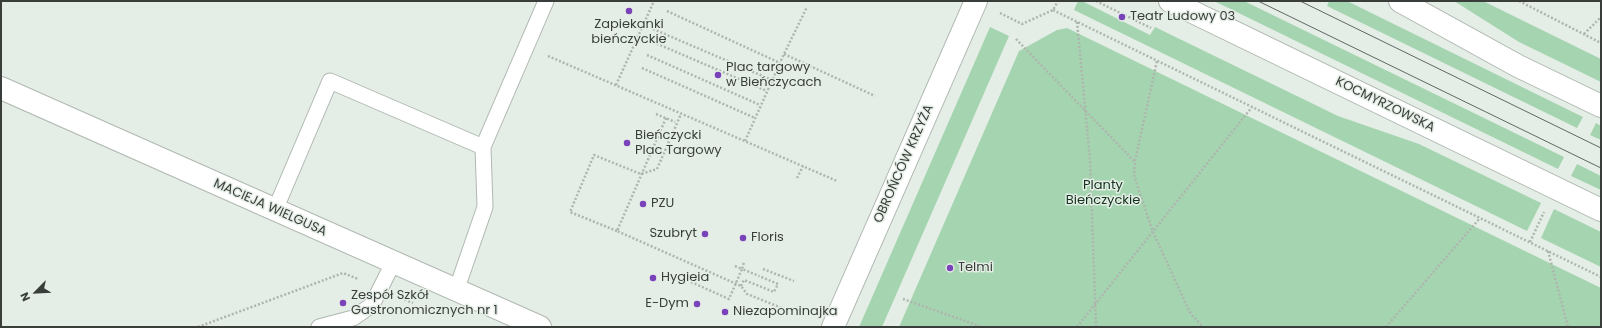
<!DOCTYPE html>
<html>
<head>
<meta charset="utf-8">
<style>
	body { margin:0 }
	#map { position:relative; width:1602px; height:328px; overflow:hidden; background:#e5eee6; font-family:Poppins,sans-serif }
	canvas { display:block }
	.frame { position:absolute; inset:0; border:2px solid #3a3e3b; pointer-events:none }
	.north { position:absolute; left:16px; top:272px; width:40px; height:40px; -webkit-text-stroke:3px #e5eee6; paint-order:stroke; rotate:246deg; font-size:11px; font-weight:700; line-height:16px; text-align:center; color:#3a3e3b }
	.north::after { content:''; display:block; margin:auto; width:14px; height:18px; background:#3a3e3b; clip-path:polygon(50% 0,100% 100%,50% 72%,0 100%) }
</style>
</head>
<body>
<div id="map">
<canvas width="1602" height="328"></canvas>
<div class="frame"></div>
<div class="north">N</div>
</div>
<script>
const g = document.querySelector('canvas').getContext('2d');
g.lineJoin = 'round';
function paint(path, color) {
  g.fillStyle = color;
  g.fill(path, 'evenodd');
}
function poly(rows) {
  const path = new Path2D();
  for (const r of rows) {
    path.moveTo(r[0], r[1]);
    for (let i = 2; i < r.length; i += 2) path.lineTo(r[i], r[i + 1]);
  }
  return path;
}
function trace(path, color, width, dash) {
  g.strokeStyle = color;
  g.lineWidth = width;
  g.lineCap = dash ? 'butt' : 'round';
  g.setLineDash(dash || []);
  g.stroke(path);
}
function drawText(font, color, halo, rows, align = 'center') {
  g.font = font + ' Poppins,sans-serif';
  g.lineWidth = 3;
  g.setLineDash([]);
  g.textBaseline = 'middle';
  g.strokeStyle = halo;
  g.fillStyle = color;
  for (const [text, x, y, turn = 0] of rows) {
    g.save();
    g.translate(x, y);
    g.rotate((+turn || 0) * Math.PI / 180);
    g.textAlign = isNaN(turn) ? turn : align;
    if (halo) g.strokeText(text, 0, 0);
    g.fillText(text, 0, 0);
    g.restore();
  }
}
const green = poly([
	[1078,1,1082,1,1150,35,1155,27,1338,116,1419,144,1541,203,1527,231,1074,10],
	[1214,1,1244,1,1564,157,1558,169],
	[1329,1,1347,1,1583,117,1577,128,1327,6],
	[1454,1,1483,1,1601,59,1601,82,1519,42],
	[990,27,1009,36,882,327,859,327],
	[1067,28,1601,288,1601,327,899,327,1019,51,1057,30],
	[1596,123,1601,126,1601,140,1590,135],
	[1577,164,1601,176,1601,190,1571,176],
	[1554,209,1601,232,1601,267,1541,238]
]);
const path = poly([
	[1096,1,1151,28],
	[1519,1,1601,43],
	[1053,10,1601,277],
	[667,11,780,63],
	[1000,13,1022,24,1053,10,1058,1],
	[1077,22,1090,159,1096,327],
	[653,29,772,80],
	[1584,34,1601,17],
	[1016,39,1135,162,1134,174,1136,182,1153,232,1186,304,1191,314,1203,327],
	[653,42,767,91],
	[784,54,875,96],
	[647,55,760,105],
	[548,56,837,181],
	[642,68,755,118],
	[616,85,654,1],
	[656,114,675,122],
	[666,118,617,231,741,286,747,294,782,308],
	[745,141,784,54,807,7],
	[1135,161,1157,61],
	[797,178,803,166],
	[617,231,570,212,594,155,641,174,657,169,681,114],
	[1530,242,1544,212],
	[1548,251,1568,327],
	[735,266,742,269,744,262],
	[763,269,794,281],
	[741,286,744,280,774,292,778,284,759,276],
	[401,298,413,303],
	[903,299,982,327],
	[198,327,343,273,358,279],
	[1077,327,1252,107],
	[1386,327,1480,218]
]);
const lane = poly([
	[275,210,330,81,483,147],
	[456,291,485,207,483,147,546,1],
	[319,327,353,318,372,305,393,263]
]);
const street = poly([
	[1,88,540,327]
]);
const secondary = poly([
	[1170,1,1601,210],
	[1400,1,1518,66,1601,106],
	[833,327,976,1]
]);
const tram = poly([
	[1258,1,1601,168],
	[1300,1,1601,148]
]);
const pathBridge = poly([
	[691,282,729,299,742,269,759,276]
]);
const markers = [
	[629,11,4,"#7a42b9"],
	[1122,17,4,"#7a42b9"],
	[718,75,4,"#7a42b9"],
	[627,143,4,"#7a42b9"],
	[643,204,4,"#7a42b9"],
	[705,234,4,"#7a42b9"],
	[743,238,4,"#7a42b9"],
	[950,268,4,"#7a42b9"],
	[653,278,4,"#7a42b9"],
	[343,303,4,"#7a42b9"],
	[697,304,4,"#7a42b9"],
	[725,312,4,"#7a42b9"]
];
const poiNames = [
	["Teatr Ludowy 03",1130,17],
	["Zapiekanki",629,25,"center"],
	["bieńczyckie",629,40,"center"],
	["Plac targowy",726,68],
	["w Bieńczycach",726,83],
	["Bieńczycki",635,136],
	["Plac Targowy",635,151],
	["PZU",651,204],
	["Szubryt",697,234,"right"],
	["Floris",751,238],
	["Telmi",958,268],
	["Hygieia",661,278],
	["Zespół Szkół",351,296],
	["Gastronomicznych nr 1",351,311],
	["E-Dym",689,304,"right"],
	["Niezapominajka",733,312]
];
const streetNames = [
	["KOCMYRZOWSKA",1385,105,26],
	["OBROŃCÓW KRZYŻA",904,164,-66],
	["MACIEJA WIELGUSA",270,208,24]
];
const parkNames = [
	["Planty",1103,186],
	["Bieńczyckie",1103,201]
];
paint(green, '#a5d5b0');
trace(lane, '#afb8b1', 17);
trace(street, '#afb8b1', 24);
trace(secondary, '#afb8b1', 24);
trace(path, '#adb5ae', 2.5, [2, 2]);
trace(lane, '#fff', 15);
trace(street, '#fff', 22);
trace(secondary, '#fff', 22);
trace(tram, '#616662', 1);
trace(pathBridge, '#adb5ae', 2.5, [2, 2]);
for (const [x, y, r, color] of markers) {
  const dot = new Path2D();
  dot.arc(x, y, r, 0, 2 * Math.PI);
  g.fillStyle = color;
  g.fill(dot);
  trace(dot, '#e5eee6', 1.5);
}
drawText('13px', '#3a3e3b', '#e5eee6', poiNames, 'left');
drawText('13px', '#3a3e3b', '#e5eee6', streetNames);
drawText('13px', '#11321c', '#e5eee6', parkNames);
</script>
</body>
</html>
